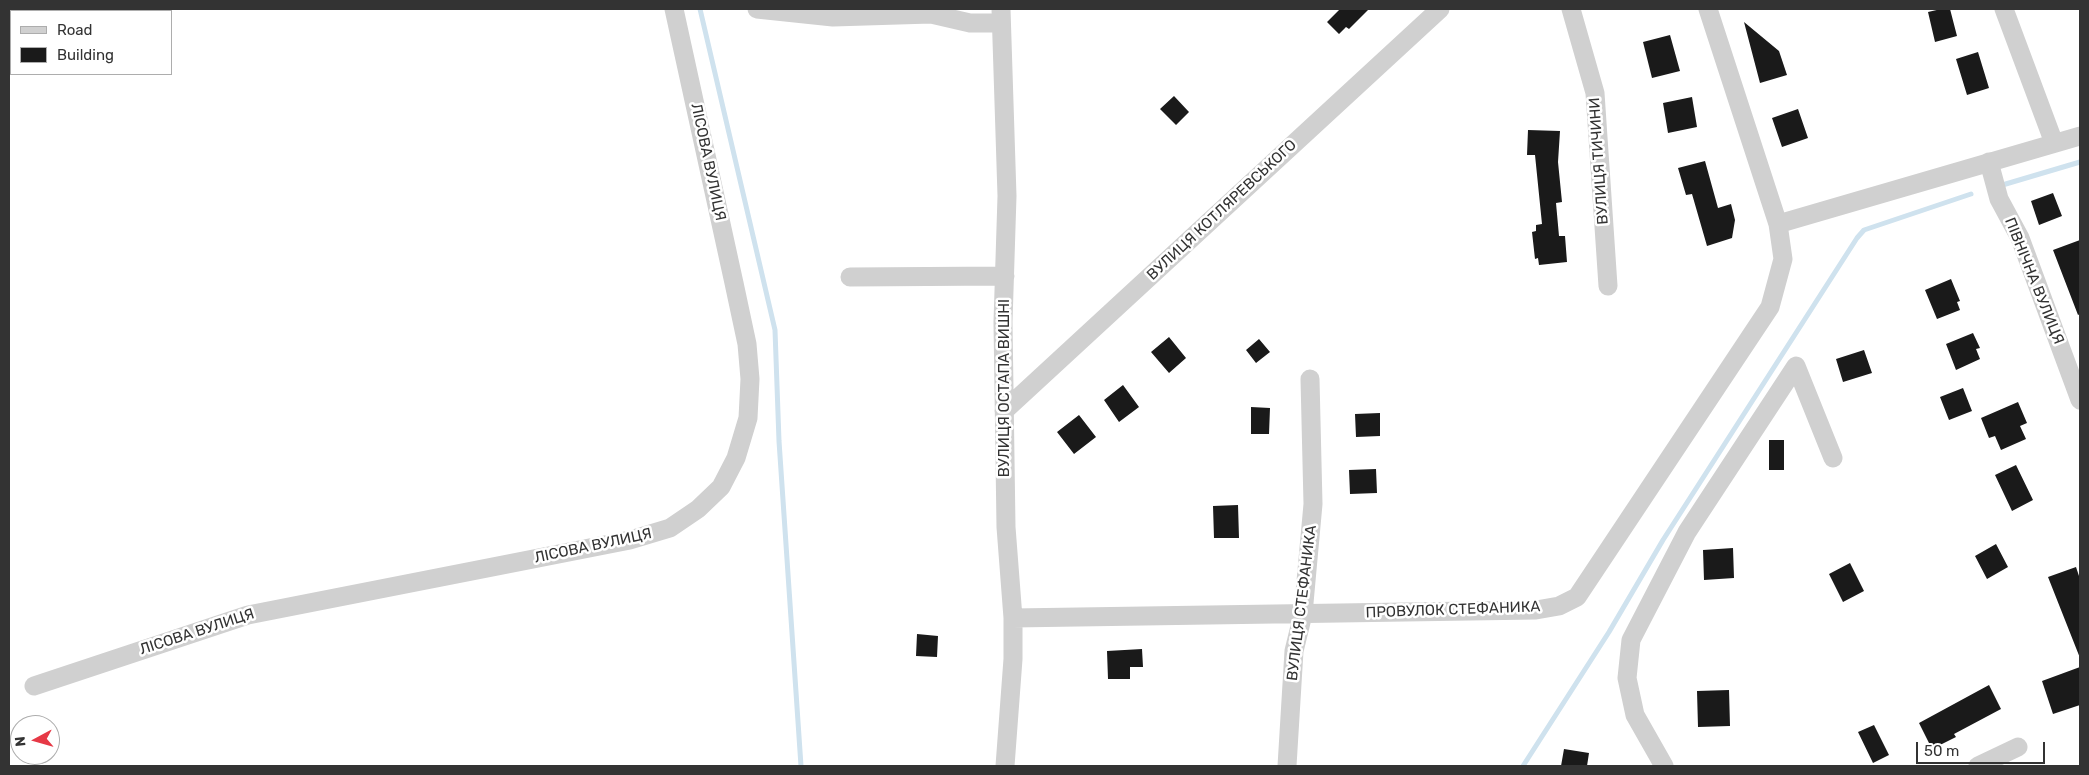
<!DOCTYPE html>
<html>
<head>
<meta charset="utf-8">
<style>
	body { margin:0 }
	#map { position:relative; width:2089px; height:775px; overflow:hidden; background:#fff; font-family:Rubik,sans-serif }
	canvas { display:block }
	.frame { position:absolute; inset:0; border:10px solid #333; pointer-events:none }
	.legend { position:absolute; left:10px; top:10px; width:162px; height:65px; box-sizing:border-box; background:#fff; border:1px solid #adadad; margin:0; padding:6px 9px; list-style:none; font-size:15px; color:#333 }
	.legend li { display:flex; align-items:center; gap:10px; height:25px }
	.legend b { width:25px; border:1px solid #adadad }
	.north { position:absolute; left:10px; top:715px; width:50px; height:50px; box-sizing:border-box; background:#fff; border:1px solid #adadad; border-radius:50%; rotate:264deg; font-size:14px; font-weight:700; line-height:20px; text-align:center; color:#333 }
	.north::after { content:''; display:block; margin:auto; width:18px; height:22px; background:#e63946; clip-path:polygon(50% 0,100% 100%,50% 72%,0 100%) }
	.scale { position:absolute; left:1916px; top:742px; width:129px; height:22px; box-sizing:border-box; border:2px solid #333; border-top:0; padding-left:6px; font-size:15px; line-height:18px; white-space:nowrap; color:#333; -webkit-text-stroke:4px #fff; paint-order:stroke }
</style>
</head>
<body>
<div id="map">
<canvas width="2089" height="775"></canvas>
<div class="frame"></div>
<ul class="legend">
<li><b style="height:6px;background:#d0d0d0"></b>Road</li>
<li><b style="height:14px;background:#1a1a1a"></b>Building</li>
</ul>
<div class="north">N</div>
<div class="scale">50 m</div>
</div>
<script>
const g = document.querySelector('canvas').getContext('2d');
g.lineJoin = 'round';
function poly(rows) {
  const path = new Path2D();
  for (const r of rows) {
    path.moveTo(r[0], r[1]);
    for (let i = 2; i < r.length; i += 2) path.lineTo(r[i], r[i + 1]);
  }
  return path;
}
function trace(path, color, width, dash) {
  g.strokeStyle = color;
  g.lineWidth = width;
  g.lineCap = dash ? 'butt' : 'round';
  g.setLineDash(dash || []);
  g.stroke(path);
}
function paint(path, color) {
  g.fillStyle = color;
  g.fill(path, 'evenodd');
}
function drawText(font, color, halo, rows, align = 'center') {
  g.font = font + ' Rubik,sans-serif';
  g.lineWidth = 5;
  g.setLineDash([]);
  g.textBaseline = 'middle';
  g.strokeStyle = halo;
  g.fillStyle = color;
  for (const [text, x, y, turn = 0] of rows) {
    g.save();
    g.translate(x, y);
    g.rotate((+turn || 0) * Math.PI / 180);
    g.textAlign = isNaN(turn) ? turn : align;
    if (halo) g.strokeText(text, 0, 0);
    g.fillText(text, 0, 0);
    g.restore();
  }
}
const stream = poly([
	[700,9,775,330,779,441,801,766],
	[1999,186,2080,162],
	[1523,766,1609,632,1663,540,1857,238,1864,230,1971,194]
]);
const building = poly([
	[1340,9,1369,9,1349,29,1346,27,1339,34,1327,22],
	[1941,9,1950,9,1957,36,1935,42,1928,12],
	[1744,22,1779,51,1787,75,1760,83],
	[1670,35,1680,71,1652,78,1643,42],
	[1978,52,1989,88,1967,95,1956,59],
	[1174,96,1189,112,1176,125,1160,109],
	[1692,97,1697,127,1668,133,1663,103],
	[1798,109,1808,138,1782,147,1772,118],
	[1528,130,1560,131,1558,162,1562,202,1556,203,1559,236,1565,236,1567,262,1539,265,1538,258,1535,259,1532,232,1536,231,1536,225,1542,224,1535,155,1527,155],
	[1705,161,1718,208,1731,204,1735,220,1732,238,1707,246,1692,194,1686,195,1678,168],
	[2053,193,2062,216,2039,225,2031,201],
	[2080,240,2080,314,2078,315,2053,250],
	[1951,279,1960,301,1957,302,1960,310,1937,319,1925,290],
	[1973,333,1980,348,1976,349,1980,359,1956,370,1946,344],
	[1169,337,1186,358,1169,373,1151,352],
	[1259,339,1270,352,1256,363,1246,350],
	[1864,350,1872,373,1843,382,1836,359],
	[1123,385,1139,407,1119,422,1104,400],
	[1963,388,1972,411,1949,420,1940,397],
	[2018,402,2027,423,2020,426,2026,439,2001,450,1995,436,1989,438,1981,418],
	[1251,407,1270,408,1269,434,1251,434],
	[1380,413,1380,436,1356,437,1355,414],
	[1079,415,1096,437,1074,454,1057,432],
	[1769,440,1784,440,1784,470,1769,470],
	[2016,465,2033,500,2012,511,1995,475],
	[1376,469,1377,493,1350,494,1349,470],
	[1238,505,1239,538,1214,538,1213,506],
	[1996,544,2008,567,1987,579,1975,556],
	[1733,548,1734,578,1704,580,1703,550],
	[1850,563,1864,591,1843,602,1829,574],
	[2076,567,2080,579,2080,658,2048,577],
	[917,634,938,636,937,657,916,656],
	[1142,649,1143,667,1130,667,1130,679,1108,679,1107,651],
	[2080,667,2080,705,2053,714,2042,681],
	[1989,685,2001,709,1954,734,1956,737,1932,749,1919,723],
	[1729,690,1730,726,1698,727,1697,691],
	[1874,725,1889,755,1873,763,1858,732],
	[1564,749,1589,753,1587,766,1561,766]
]);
const minor = poly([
	[757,9,833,17,931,14,970,23,1001,23],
	[1001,9,1007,196,1003,322,1006,527,1013,618,1013,659,1005,766],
	[1571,9,1595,93,1608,286],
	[2004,9,2054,143],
	[1989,162,1999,199,2020,238,2080,400],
	[1778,224,2080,136],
	[850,277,1005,276],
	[1004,411,1440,9],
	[1013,618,1536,610,1559,606,1577,597,1770,307,1783,259,1778,224,1708,9],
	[34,686,248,615,630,540,670,528,698,509,721,487,736,458,748,418,750,379,747,344,734,283,674,9],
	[1287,766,1294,651,1303,614,1313,504,1310,379],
	[1664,766,1635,715,1627,678,1631,640,1687,532,1796,366,1833,458],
	[1978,766,2018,747]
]);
const streetNames = [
	["ВУЛИЦЯ ТИЧИНИ",1599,161,-94],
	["ЛІСОВА ВУЛИЦЯ",708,162,78],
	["ВУЛИЦЯ КОТЛЯРЕВСЬКОГО",1222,210,-43],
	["ПІВНІЧНА ВУЛИЦЯ",2034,281,68],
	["ВУЛИЦЯ ОСТАПА ВИШНІ",1005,388,-90],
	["ЛІСОВА ВУЛИЦЯ",593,546,-12],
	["ВУЛИЦЯ СТЕФАНИКА",1302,603,-83],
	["ПРОВУЛОК СТЕФАНИКА",1453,610,-2],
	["ЛІСОВА ВУЛИЦЯ",197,632,-18]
];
trace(stream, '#cfe2ee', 5);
paint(building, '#1a1a1a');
trace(minor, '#d0d0d0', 19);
drawText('15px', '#333', '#fff', streetNames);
</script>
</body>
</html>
